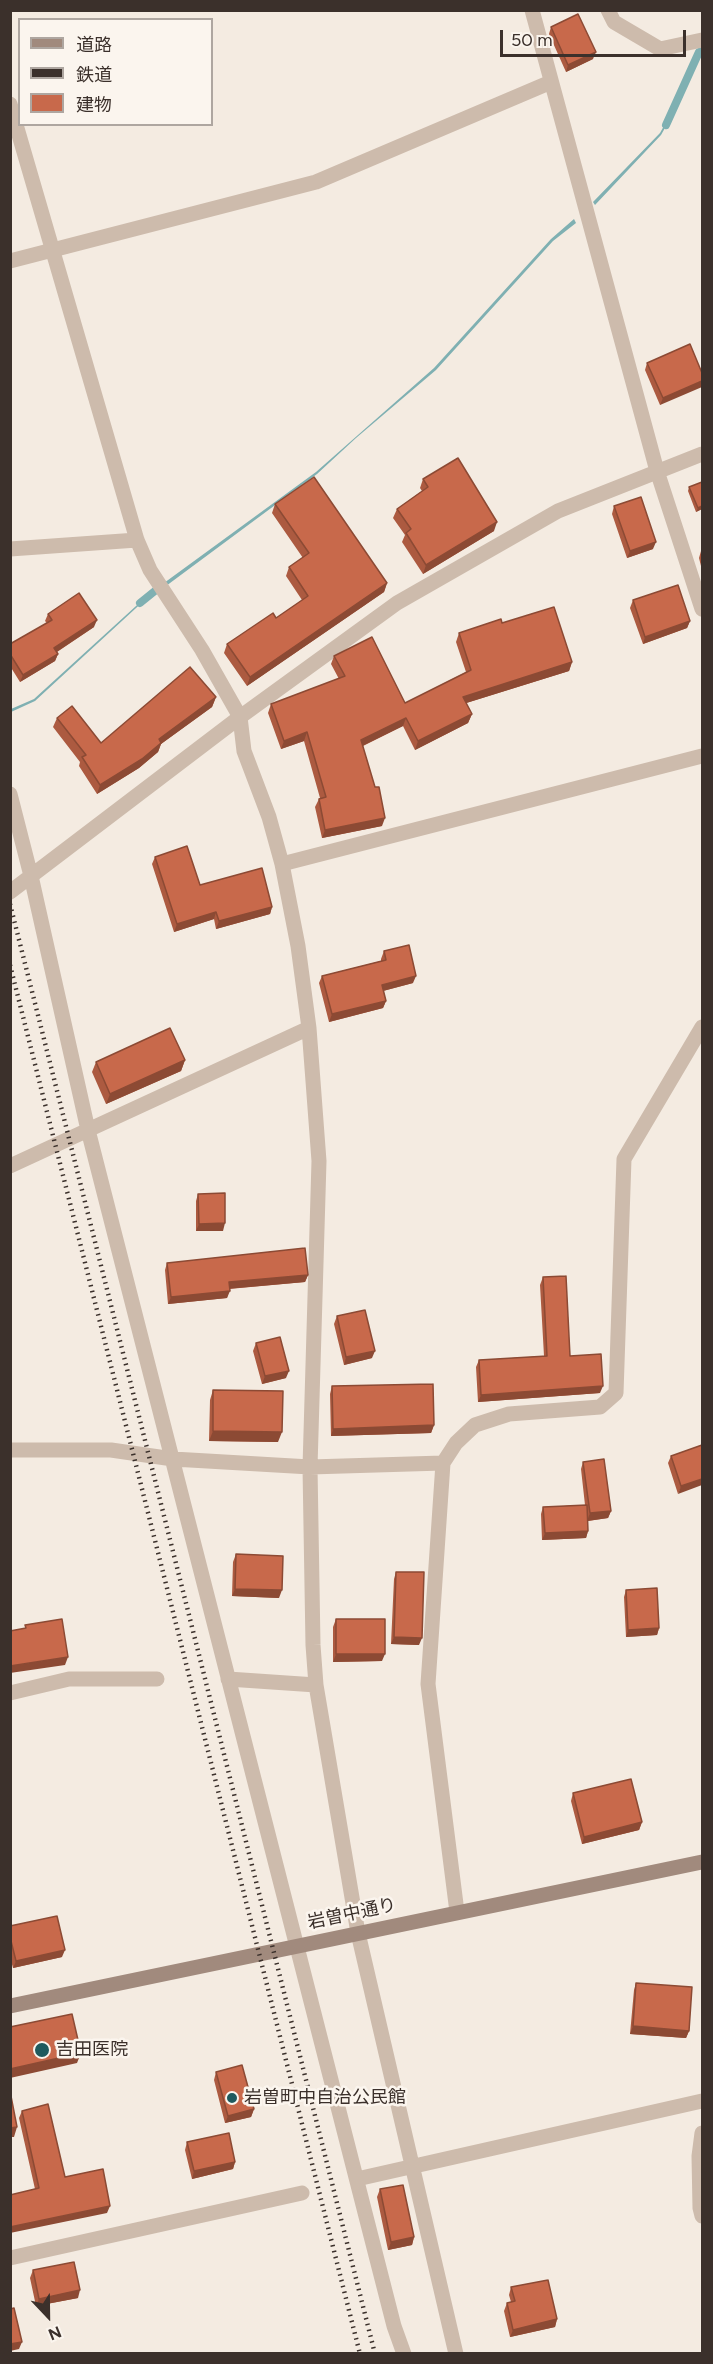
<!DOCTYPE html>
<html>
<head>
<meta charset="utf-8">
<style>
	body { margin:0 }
	#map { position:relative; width:713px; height:2364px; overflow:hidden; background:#f4ebe1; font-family:Figtree,"Noto Sans JP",sans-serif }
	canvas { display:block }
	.frame { position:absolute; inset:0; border:12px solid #3b302b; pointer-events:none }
	.legend { position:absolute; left:18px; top:18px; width:195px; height:108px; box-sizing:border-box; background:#fbf5ee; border:2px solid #aea6a0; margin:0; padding:8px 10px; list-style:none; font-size:18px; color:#3b302b }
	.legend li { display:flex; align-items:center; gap:12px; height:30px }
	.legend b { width:30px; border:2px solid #aea6a0 }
	.north { position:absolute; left:18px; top:2286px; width:60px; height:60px; -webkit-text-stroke:4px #fbf5ee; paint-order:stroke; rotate:158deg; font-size:16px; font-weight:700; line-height:24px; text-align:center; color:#3b302b }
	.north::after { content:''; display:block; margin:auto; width:21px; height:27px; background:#3b302b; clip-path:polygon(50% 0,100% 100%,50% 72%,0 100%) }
	.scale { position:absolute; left:500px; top:30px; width:186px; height:27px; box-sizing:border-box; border:3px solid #3b302b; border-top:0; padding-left:8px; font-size:18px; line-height:21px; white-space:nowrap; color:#3b302b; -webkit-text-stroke:4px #fbf5ee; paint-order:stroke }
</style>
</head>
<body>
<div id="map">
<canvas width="713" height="2364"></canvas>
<div class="frame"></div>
<ul class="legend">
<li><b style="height:8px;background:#a18a7d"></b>道路</li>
<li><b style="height:8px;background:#3b302b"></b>鉄道</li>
<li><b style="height:16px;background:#c8694b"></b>建物</li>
</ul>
<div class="north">N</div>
<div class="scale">50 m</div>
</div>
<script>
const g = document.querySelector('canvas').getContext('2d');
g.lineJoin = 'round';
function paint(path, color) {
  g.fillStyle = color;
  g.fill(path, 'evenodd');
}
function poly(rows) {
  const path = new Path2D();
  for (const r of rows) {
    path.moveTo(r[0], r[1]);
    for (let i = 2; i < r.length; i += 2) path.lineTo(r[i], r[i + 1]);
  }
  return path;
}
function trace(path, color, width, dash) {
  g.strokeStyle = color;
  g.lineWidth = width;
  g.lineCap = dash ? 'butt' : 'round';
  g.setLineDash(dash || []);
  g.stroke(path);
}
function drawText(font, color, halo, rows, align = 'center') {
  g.font = font + ' Figtree,"Noto Sans JP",sans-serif';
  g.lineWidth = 5;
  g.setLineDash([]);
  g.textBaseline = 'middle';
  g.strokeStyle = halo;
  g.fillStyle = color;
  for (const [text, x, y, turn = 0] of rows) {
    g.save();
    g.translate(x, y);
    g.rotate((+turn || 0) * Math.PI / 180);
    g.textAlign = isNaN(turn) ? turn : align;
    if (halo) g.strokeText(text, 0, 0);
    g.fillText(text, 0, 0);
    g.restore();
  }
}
const water = poly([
	[702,48,682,98,661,135,595,205,593,202,660,133,680,97,698,53],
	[574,219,576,223,553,241,436,370,356,438,317,474,166,586,164,583,316,472,434,368,551,239],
	[147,596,148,597,35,701,11,712,11,709,34,699]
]);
const stream = poly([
	[666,125,699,52,702,51],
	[140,603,161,586]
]);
const street = poly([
	[532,10,657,471,702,609],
	[608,10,614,22,660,49,702,40],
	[10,104,137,540,150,570,202,650,240,717,244,751,269,817,282,864,298,946,309,1028,319,1161,310,1467,313,1645,316,1685,358,1933,456,2354],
	[10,261,316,182,551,82],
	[10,549,137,540],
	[10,794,31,876,88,1130,394,2326,404,2354],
	[282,864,702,756],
	[10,892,240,717,397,603,558,511,702,454],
	[10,1166,309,1028],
	[10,1450,111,1450,173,1459,310,1467,443,1463,456,1443,475,1425,509,1414,600,1407,616,1393,624,1159,702,1027],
	[443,1463,428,1684,457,1912],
	[228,1679,316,1685],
	[10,1693,69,1679,157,1679],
	[702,2133,699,2156,700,2208,702,2216],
	[357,2179,702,2101],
	[10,2258,302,2193]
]);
const secondary = poly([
	[10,2006,702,1862]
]);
const rail = poly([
	[10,904,375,2354],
	[10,965,360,2354]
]);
const wall = poly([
	[551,27,593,59,566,72,549,34],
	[647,363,702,373,660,405,645,370],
	[423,479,494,531,423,574,402,542,405,535,393,518,397,509,422,491,420,488],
	[689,487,702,509,696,512,688,491],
	[275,504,387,583,384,592,247,686,224,653,227,644,276,618,302,600,286,576,289,567,303,558,272,513],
	[614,506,653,549,627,558,612,514],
	[702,550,702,570,699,558,701,551],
	[633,600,690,621,687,628,643,644,630,608],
	[48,614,94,627,57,652,58,654,55,661,20,682,10,666,10,644,47,623,45,621],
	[502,623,572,662,569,671,466,703,472,714,468,723,415,750,403,726,363,746,382,826,322,838,315,807,319,799,320,798,304,741,281,749,268,713,271,704,339,679,331,664,334,656,405,703,466,672,456,642,459,633],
	[216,697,212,707,161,744,158,752,139,768,97,794,79,766,80,762,53,727,57,718,101,743],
	[155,857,200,885,272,907,270,914,216,929,214,919,174,932,152,864],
	[384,951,413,983,383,991,386,1001,383,1008,329,1022,319,983,322,976,381,961,381,959],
	[185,1060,181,1071,106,1104,92,1072,96,1062],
	[198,1194,223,1231,196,1231,196,1201],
	[167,1263,308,1275,305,1282,229,1289,227,1298,168,1304,165,1270],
	[543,1277,570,1356,600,1393,478,1402,476,1367,479,1360,544,1356,540,1285],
	[337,1316,372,1358,344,1365,334,1324],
	[256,1343,286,1378,262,1384,253,1351],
	[332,1386,434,1425,431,1433,331,1436,330,1394],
	[213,1390,278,1442,209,1441,210,1400],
	[702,1445,678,1494,668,1463,671,1456],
	[583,1462,611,1511,608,1518,588,1521,588,1531,586,1538,542,1540,541,1514,543,1507,585,1505,581,1469],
	[236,1554,279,1598,232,1596,233,1562],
	[396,1572,419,1645,391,1644,394,1579],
	[626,1590,659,1628,657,1635,626,1637,624,1597],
	[336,1619,382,1661,333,1662,333,1627],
	[573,1793,642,1822,639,1830,582,1844,571,1801],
	[10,1926,62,1957,13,1968,10,1957],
	[636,1983,689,2031,686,2038,630,2034,634,1990],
	[216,2072,254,2109,251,2117,225,2123,214,2080],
	[22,2111,65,2177,107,2213,35,2189,19,2118],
	[187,2142,235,2162,233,2169,192,2179,185,2150],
	[380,2189,414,2237,412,2245,388,2250,377,2197],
	[33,2270,78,2298,36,2306,30,2278],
	[511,2287,557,2319,555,2327,510,2337,504,2311,507,2303,511,2302,509,2295]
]);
const shadedWall = poly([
	[596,52,593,59,566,72,568,65],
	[702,381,702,387,660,405,663,398],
	[702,506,702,509,696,512,698,508],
	[497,522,494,531,423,574,426,565],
	[656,542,653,549,627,558,630,551],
	[387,583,384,592,247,686,250,677],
	[97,620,94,627,52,655,54,648],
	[690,621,687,628,643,644,645,637],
	[58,654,55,661,20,682,23,675],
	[572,662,569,671,460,705,463,697],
	[216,697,212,707,161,744,158,752,139,768,97,794,100,785,159,739],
	[472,714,468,723,415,750,418,741],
	[406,718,403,726,358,748,361,740],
	[307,732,304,741,281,749,284,741],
	[385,818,382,826,322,838,325,830],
	[272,907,270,914,216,929,219,921],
	[216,912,214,919,174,932,177,924],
	[416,976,413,983,379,992,382,985],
	[386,1001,383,1008,329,1022,332,1014],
	[185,1060,181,1071,106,1104,110,1094],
	[225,1223,223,1231,196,1231,199,1224],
	[308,1275,305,1282,226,1289,229,1282],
	[230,1291,227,1298,168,1304,171,1297],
	[375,1351,372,1358,344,1365,346,1357],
	[289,1371,286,1378,262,1384,265,1376],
	[603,1386,600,1393,478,1402,481,1395],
	[434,1425,431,1433,331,1436,333,1429],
	[213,1431,282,1432,278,1442,209,1441],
	[702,1479,702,1485,678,1494,681,1486],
	[611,1511,608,1518,587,1521,590,1513],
	[588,1531,586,1538,542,1540,545,1533],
	[235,1589,282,1590,279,1598,232,1596],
	[659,1628,657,1635,626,1637,628,1630],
	[394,1637,422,1638,419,1645,391,1644],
	[336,1654,385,1654,382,1661,333,1662],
	[68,1657,65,1665,10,1673,10,1666],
	[642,1822,639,1830,582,1844,584,1837],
	[65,1950,62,1957,13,1968,16,1961],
	[633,2026,689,2031,686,2038,630,2034],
	[81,2053,77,2063,10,2078,10,2069],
	[254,2109,251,2117,225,2123,228,2116],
	[17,2127,14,2137,10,2137,10,2128],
	[235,2162,233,2169,192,2179,194,2171],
	[110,2206,107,2213,10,2233,10,2227],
	[414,2237,412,2245,388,2250,391,2242],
	[80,2290,78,2298,36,2306,39,2299],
	[557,2319,555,2327,510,2337,513,2330],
	[22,2342,19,2349,10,2351,10,2344]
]);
const building = poly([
	[578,14,596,52,568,65,551,27,578,14],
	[690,344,702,373,702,381,663,398,647,363,690,344],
	[458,458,497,522,426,565,406,533,411,529,397,509,428,487,423,479,458,458],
	[314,477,387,583,250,677,227,644,273,613,276,618,308,596,289,567,309,553,275,504,314,477],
	[702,482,702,506,698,508,689,487,702,482],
	[641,497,656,542,630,551,614,506,641,497],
	[678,585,690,621,645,637,633,600,678,585],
	[79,593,97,620,54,648,58,654,23,675,10,654,10,644,52,620,48,614,79,593],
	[554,607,572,662,463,697,472,714,418,741,406,718,361,740,375,787,379,787,385,818,325,830,319,799,326,797,307,732,284,741,271,704,345,676,334,656,372,637,405,703,471,670,459,633,501,619,502,623,554,607],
	[190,667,216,697,159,739,161,743,142,759,100,785,82,757,86,755,57,718,72,706,101,743,190,667],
	[187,846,200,885,262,868,272,907,219,921,216,912,177,924,155,857,187,846],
	[409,945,416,976,382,985,386,1001,332,1014,322,976,386,960,384,951,409,945],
	[170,1028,185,1060,110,1094,96,1062,170,1028],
	[225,1193,225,1223,199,1224,198,1194,225,1193],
	[305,1248,308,1275,229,1282,230,1291,171,1297,167,1263,305,1248],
	[566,1276,570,1356,601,1354,603,1386,481,1395,479,1360,547,1356,543,1277,566,1276],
	[365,1310,375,1351,346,1357,337,1316,365,1310],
	[280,1337,289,1371,265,1376,256,1343,280,1337],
	[433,1384,434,1425,333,1429,332,1386,433,1384],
	[213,1390,283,1391,282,1432,213,1431,213,1390],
	[702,1445,702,1479,681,1486,671,1456,702,1445],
	[604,1459,611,1511,590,1513,583,1462,604,1459],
	[587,1505,588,1531,545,1533,543,1507,587,1505],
	[236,1554,283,1556,282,1590,235,1589,236,1554],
	[396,1572,424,1572,422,1638,394,1637,396,1572],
	[657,1588,659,1628,628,1630,626,1590,657,1588],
	[62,1619,68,1657,10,1666,10,1631,26,1628,25,1625,62,1619],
	[336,1619,385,1619,385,1654,336,1654,336,1619],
	[631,1779,642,1822,584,1837,573,1793,631,1779],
	[57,1916,65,1950,16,1961,10,1937,10,1926,57,1916],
	[636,1983,692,1987,689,2031,633,2026,636,1983],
	[72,2014,81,2053,10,2069,10,2027,72,2014],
	[242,2065,254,2109,228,2116,216,2072,242,2065],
	[10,2091,17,2127,10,2128,10,2091],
	[48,2104,65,2177,103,2169,110,2206,10,2227,10,2195,39,2188,22,2111,48,2104],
	[229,2133,235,2162,194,2171,187,2142,229,2133],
	[403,2185,414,2237,391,2242,380,2189,403,2185],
	[74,2262,80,2290,39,2299,33,2270,74,2262],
	[548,2280,557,2319,513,2330,507,2303,515,2301,511,2287,548,2280],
	[14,2308,22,2342,10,2344,10,2309,14,2308]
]);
const markers = [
	[42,2050,8,"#1f5a5e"],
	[232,2098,6,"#1f5a5e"]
];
const streetNames = [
	["岩曽中通り",352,1914,-12]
];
const poiNames = [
	["吉田医院",56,2050],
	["岩曽町中自治公民館",244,2098]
];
paint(water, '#7fb0b2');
trace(stream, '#7fb0b2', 8);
trace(street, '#cdbbac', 15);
trace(secondary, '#a18a7d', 15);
trace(rail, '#3b302b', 4.5, [1.5, 4.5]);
paint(wall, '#ac5a40');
paint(shadedWall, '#8c4a34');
paint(building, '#c8694b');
trace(building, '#8c4a34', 1.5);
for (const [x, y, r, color] of markers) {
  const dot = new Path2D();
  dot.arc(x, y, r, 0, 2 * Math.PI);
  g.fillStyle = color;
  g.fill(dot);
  trace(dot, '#fbf5ee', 2);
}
drawText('18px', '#3b302b', '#fbf5ee', streetNames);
drawText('18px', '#3b302b', '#fbf5ee', poiNames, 'left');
</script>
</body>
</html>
